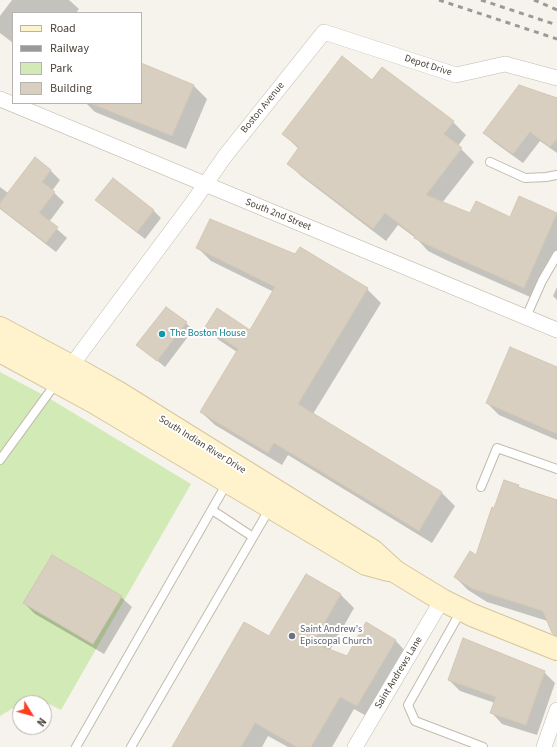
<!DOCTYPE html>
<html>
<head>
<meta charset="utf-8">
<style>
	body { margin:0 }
	#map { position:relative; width:557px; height:747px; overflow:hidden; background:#f6f3ec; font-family:"Source Sans 3",sans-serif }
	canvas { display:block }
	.legend { position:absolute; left:12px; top:12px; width:130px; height:92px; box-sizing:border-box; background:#fff; border:1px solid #b7b4b0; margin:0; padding:5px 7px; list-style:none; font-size:12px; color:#4b4439 }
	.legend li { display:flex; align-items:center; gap:8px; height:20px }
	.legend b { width:20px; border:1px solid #b7b4b0 }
	.north { position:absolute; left:12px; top:695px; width:40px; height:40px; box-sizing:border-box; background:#fff; border:1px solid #b7b4b0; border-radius:50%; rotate:127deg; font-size:11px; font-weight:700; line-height:16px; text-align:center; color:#4b4439 }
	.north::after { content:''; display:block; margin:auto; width:14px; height:18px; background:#fc3f1d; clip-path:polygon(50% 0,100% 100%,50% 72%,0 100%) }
</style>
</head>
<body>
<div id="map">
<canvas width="557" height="747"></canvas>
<ul class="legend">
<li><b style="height:5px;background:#fff3cd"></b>Road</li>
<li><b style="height:5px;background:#9a9a9a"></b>Railway</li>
<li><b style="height:11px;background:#d2eab5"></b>Park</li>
<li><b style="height:11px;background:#d8cfc1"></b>Building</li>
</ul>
<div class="north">N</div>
</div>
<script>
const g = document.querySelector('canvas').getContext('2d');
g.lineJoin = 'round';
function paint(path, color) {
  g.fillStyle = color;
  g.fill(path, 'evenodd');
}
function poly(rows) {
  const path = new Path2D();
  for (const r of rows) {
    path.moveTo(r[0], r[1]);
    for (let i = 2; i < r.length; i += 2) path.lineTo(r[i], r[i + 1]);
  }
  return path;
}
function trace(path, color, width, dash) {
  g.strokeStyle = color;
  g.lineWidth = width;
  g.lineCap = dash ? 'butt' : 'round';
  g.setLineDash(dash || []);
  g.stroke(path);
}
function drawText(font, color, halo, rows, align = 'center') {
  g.font = font + ' "Source Sans 3",sans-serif';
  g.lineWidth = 4;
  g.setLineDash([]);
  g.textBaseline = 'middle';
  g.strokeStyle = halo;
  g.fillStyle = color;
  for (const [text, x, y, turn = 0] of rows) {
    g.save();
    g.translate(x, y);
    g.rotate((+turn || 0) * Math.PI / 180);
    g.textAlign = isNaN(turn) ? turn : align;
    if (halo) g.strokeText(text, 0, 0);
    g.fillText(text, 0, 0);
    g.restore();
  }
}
const green = poly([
	[0,372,47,397,191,484,61,710,33,696,0,716]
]);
const shadow = poly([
	[12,0,69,0,79,9,76,13,13,13,13,43,0,33,0,16],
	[141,64,193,85,207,99,186,149,95,112,86,103,141,103],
	[382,68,453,122,466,135,458,146,474,162,442,203,470,215,510,218,520,197,557,214,557,256,537,300,446,260,428,251,417,239,398,225,386,241,301,176,289,164,299,149,283,134,372,81],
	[557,99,557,153,540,141,523,163,494,142,484,133],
	[50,170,60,180,52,191,64,202,49,222,67,238,56,252,0,209,0,187,8,193],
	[113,179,154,211,161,218,145,239,104,207,97,200],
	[197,247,296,256,300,249,367,289,381,303,313,414,442,493,455,506,432,543,288,455,282,465,215,425,201,412,237,352,219,340,206,327,250,331,274,292,211,261],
	[557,287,557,300,553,296],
	[186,323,193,330,165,367,138,345],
	[557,368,557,440,499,415,487,403],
	[518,486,521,489,557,501,557,626,554,623,487,602,468,590,455,577,476,557,495,509],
	[306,575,341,595,354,608,330,650,347,658,395,640,408,654,370,718,354,709,332,747,288,747,268,736,262,747,173,747,270,638],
	[121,597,132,607,104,654,35,614,24,603],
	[544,672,555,683,537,735,502,724,492,713,495,703,460,691,449,680]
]);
const building = poly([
	[342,56,372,80,382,67,454,121,444,134,462,148,426,195,470,213,476,201,510,217,519,196,557,213,524,288,432,247,414,238,415,236,385,213,373,229,287,164,299,147,282,134,342,56],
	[141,63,194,85,172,136,92,104,141,103,141,63],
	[519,85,557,98,557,139,550,147,530,132,513,154,483,133,519,85],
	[35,157,51,170,42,182,55,192,39,213,58,227,46,243,0,208,0,203,35,157],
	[113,178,154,210,137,232,95,200,113,178],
	[210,219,295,254,300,247,368,288,298,404,442,492,419,531,274,443,268,453,200,412,238,349,205,327,217,308,250,330,275,287,196,248,210,219],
	[166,307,187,322,157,361,136,345,166,307],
	[510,347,557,367,557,434,486,403,510,347],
	[504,480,519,485,518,487,557,500,557,636,552,633,543,611,473,589,454,577,470,551,476,555,492,507,494,508,504,480],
	[52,555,122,596,93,644,23,603,52,555],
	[306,574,341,594,313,643,347,656,366,622,396,640,357,706,340,697,311,747,297,747,255,723,241,747,172,747,244,622,269,636,306,574],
	[463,638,545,671,526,725,490,713,496,697,448,680,463,638]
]);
const lane = poly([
	[490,162,525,178,546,177,557,175],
	[526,317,542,281,557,255],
	[0,460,56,383],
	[481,487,497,448,557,469],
	[212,510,253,537],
	[461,611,408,705,415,721,483,747],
	[76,747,227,483],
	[131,747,270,508]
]);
const street = poly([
	[0,99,557,330],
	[71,366,193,202,225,156,324,32,456,75,505,64,557,78],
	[355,747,442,600],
	[544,747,557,710]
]);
const secondary = poly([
	[0,328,71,366,119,393,373,551,396,572,442,600,472,615,557,649],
	[0,351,92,401,366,564,388,570]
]);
const rail = poly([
	[439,0,557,39],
	[481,0,557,25],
	[534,0,557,10]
]);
const markers = [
	[162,334,4,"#0f9aa8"],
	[292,636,4,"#6b7280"]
];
const streetNames = [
	["Depot Drive",428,66,18],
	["Boston Avenue",263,108,-51],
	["South 2nd Street",278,215,22],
	["South Indian River Drive",202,445,32],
	["Saint Andrews Lane",399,673,-59]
];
const cultureNames = [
	["The Boston House",170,334]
];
const worshipNames = [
	["Saint Andrew's",300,630],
	["Episcopal Church",300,642]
];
paint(green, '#d2eab5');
paint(shadow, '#0003');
paint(building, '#d8cfc1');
trace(building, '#d3c7b4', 1);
trace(lane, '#c2bbae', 10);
trace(street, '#c2bbae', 16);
trace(secondary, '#d6c79b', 24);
trace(lane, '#fff', 8);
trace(street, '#fff', 15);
trace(secondary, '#fff3cd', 22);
trace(rail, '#9a9a9a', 3, [5, 5]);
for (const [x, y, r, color] of markers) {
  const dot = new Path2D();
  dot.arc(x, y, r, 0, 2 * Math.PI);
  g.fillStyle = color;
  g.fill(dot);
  trace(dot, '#fff', 1.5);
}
drawText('10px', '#4b4439', '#fff', streetNames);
drawText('10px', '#0d838f', '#fff', cultureNames, 'left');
drawText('10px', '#5b616d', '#fff', worshipNames, 'left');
</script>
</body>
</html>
